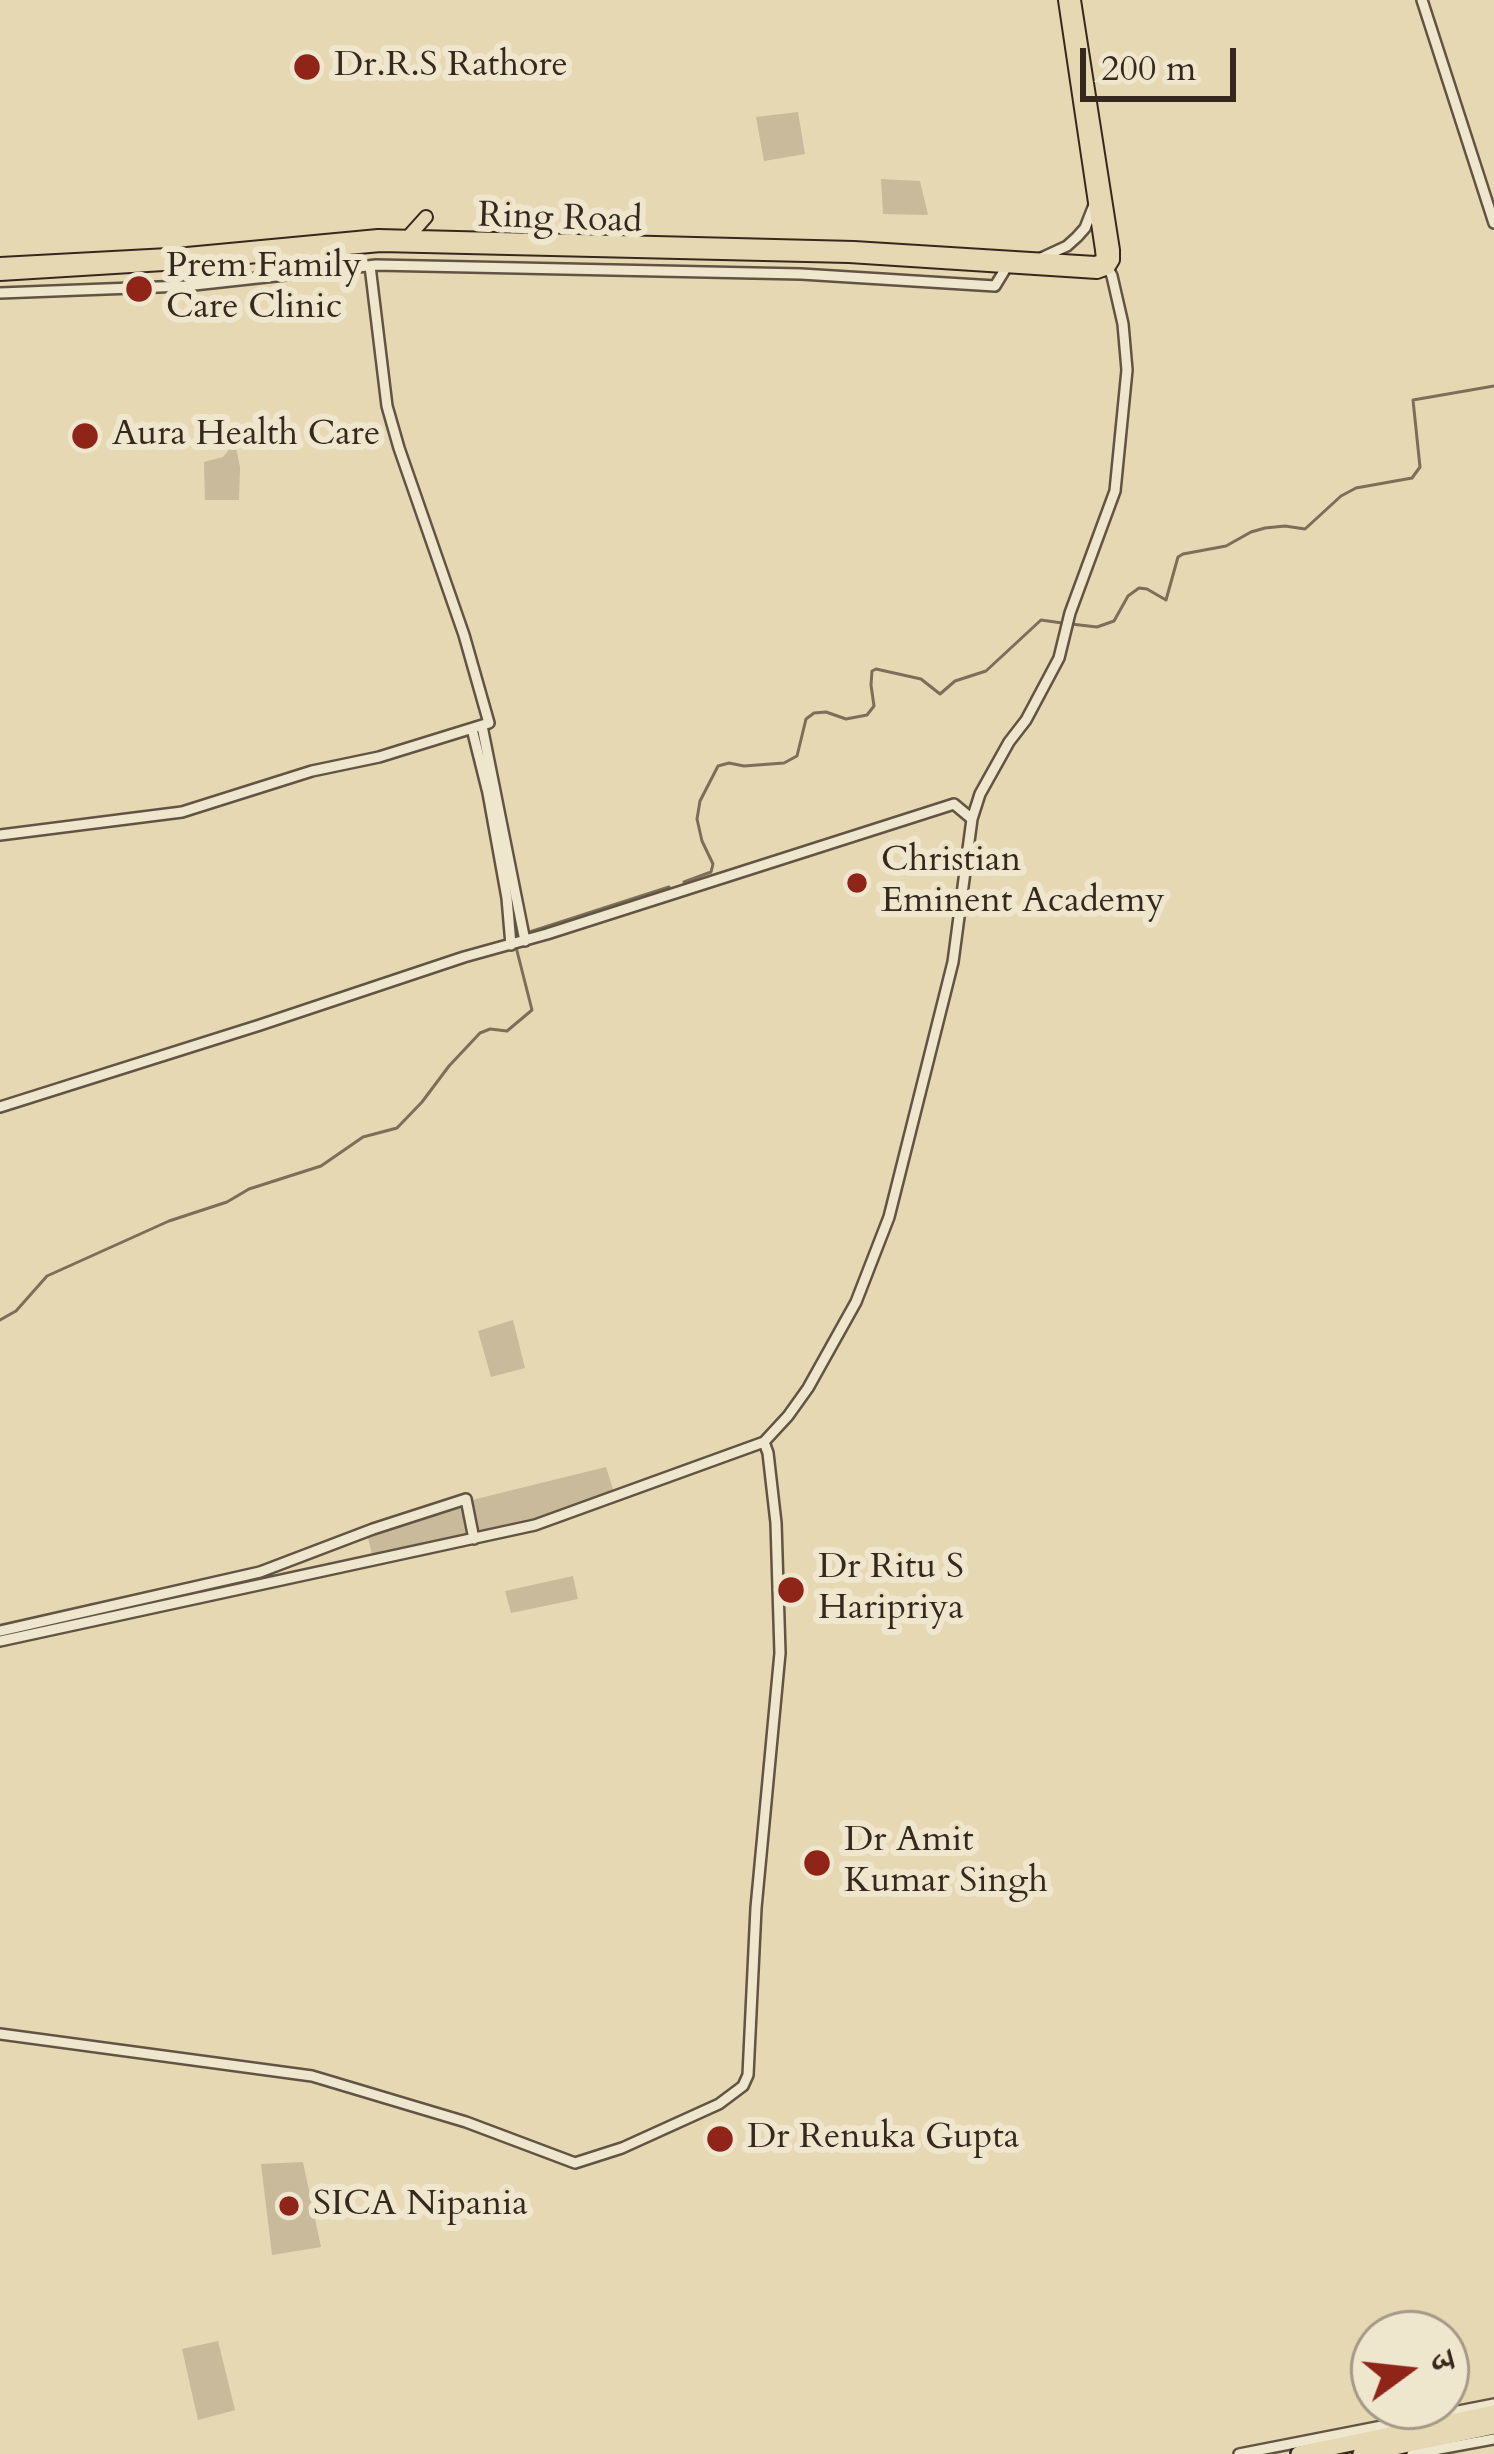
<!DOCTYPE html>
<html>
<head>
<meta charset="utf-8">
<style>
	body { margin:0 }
	#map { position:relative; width:1494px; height:2454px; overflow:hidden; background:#e6d8b3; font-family:Cardo,"Noto Serif Devanagari",serif }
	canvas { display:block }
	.north { position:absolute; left:1350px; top:2310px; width:120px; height:120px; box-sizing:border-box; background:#efe6ce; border:3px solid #a59a87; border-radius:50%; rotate:75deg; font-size:33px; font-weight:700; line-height:48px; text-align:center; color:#36281d }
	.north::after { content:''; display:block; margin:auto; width:42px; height:54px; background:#8f2418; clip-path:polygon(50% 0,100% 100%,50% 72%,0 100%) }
	.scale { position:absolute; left:1080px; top:48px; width:156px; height:54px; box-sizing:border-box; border:6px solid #36281d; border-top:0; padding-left:15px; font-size:36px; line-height:42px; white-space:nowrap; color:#36281d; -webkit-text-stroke:9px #efe6ce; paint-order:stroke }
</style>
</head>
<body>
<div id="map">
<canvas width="1494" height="2454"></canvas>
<div class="north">उ</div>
<div class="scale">200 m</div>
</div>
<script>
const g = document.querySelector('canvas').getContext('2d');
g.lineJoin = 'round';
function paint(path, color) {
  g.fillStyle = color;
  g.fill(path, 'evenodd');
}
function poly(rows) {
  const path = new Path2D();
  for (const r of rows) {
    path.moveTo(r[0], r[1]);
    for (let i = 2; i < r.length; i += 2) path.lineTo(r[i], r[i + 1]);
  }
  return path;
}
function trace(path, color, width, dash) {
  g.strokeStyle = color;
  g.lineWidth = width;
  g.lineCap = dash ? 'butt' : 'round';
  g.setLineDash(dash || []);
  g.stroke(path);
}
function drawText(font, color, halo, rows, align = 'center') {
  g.font = font + ' Cardo,serif';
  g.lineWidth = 12;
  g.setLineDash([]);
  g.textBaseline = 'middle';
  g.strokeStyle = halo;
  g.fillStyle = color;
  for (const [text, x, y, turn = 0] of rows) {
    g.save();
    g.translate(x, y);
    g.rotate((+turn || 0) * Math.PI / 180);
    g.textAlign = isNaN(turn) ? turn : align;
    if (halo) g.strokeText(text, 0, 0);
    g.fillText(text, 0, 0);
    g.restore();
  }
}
const green = poly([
	[798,112,805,154,764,161,756,117],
	[881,179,920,181,928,215,883,214],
	[235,443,240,467,239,500,205,500,204,462,223,457],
	[513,1320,525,1368,491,1377,478,1331],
	[606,1467,614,1492,537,1518,478,1534,475,1531,469,1505,472,1500],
	[453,1505,461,1509,467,1529,464,1536,372,1554,367,1534],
	[573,1576,578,1599,511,1613,505,1591],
	[303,2162,321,2247,272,2255,261,2164],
	[218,2341,235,2410,198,2420,182,2349]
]);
const stream = poly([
	[1071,624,1097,627,1114,621,1128,596,1139,588,1147,589,1166,600,1178,557,1183,554,1226,546,1251,532,1265,528,1285,526,1305,529,1341,496,1356,488,1412,478,1420,467,1413,400,1494,386],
	[684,882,711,872,713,864,702,841,697,819,700,801,718,766,729,763,744,766,784,763,797,756,806,719,814,713,826,712,846,719,867,715,874,706,871,685,872,671,876,669,921,679,940,694,955,681,986,671,1041,620,1062,623],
	[514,937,669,887],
	[0,1320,16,1311,47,1276,169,1221,227,1202,249,1189,321,1166,363,1137,397,1128,422,1102,449,1066,480,1033,490,1029,507,1031,532,1010,516,947]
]);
const minor = poly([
	[1422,0,1494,223],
	[1041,258,1067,246,1077,237,1085,228,1094,205],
	[0,293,185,286,376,265,801,274,995,286,1006,268],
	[482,726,525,941],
	[472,729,488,793,507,898,511,945],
	[0,835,182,812,312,771,379,757,489,723,464,635,399,448,387,406,370,266],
	[0,1107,260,1025,464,957,547,934,954,804,972,819],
	[0,1631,260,1572,373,1529,466,1499,474,1539],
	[0,1641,535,1525,764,1442,788,1416,808,1388,856,1302,889,1217,953,962,972,819,980,794,1009,742,1026,720,1059,658,1070,613,1115,491,1127,370,1123,324,1112,276,1107,266],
	[0,2034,312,2076,466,2122,575,2163,622,2148,719,2104,743,2086,748,2075,756,1908,780,1653,776,1523,768,1453,764,1442],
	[1239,2454,1494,2404],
	[1412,2454,1494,2439]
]);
const major = poly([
	[408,237,426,217],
	[0,264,187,254,378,236,854,248,1095,263,1103,260,1102,250,1065,0],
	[0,274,180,263,381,245,849,256,1097,272,1108,268,1113,260,1113,250,1074,0]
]);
const highway = poly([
	[1299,2454,1494,2413],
	[1361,2454,1494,2426]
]);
const markers = [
	[307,67,15,"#8f2418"],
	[139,289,15,"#8f2418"],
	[85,436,15,"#8f2418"],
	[857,883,12,"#8f2418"],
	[791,1590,15,"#8f2418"],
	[817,1863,15,"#8f2418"],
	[720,2139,15,"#8f2418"],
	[289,2206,12,"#8f2418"]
];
const poiNames = [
	["Dr.R.S Rathore",334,67],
	["Prem Family",166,268],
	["Care Clinic",166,309],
	["Aura Health Care",112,436],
	["Christian",881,862],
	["Eminent Academy",881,903],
	["Dr Ritu S",818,1569],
	["Haripriya",818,1610],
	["Dr Amit",844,1842],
	["Kumar Singh",844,1883],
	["Dr Renuka Gupta",747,2139],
	["SICA Nipania",313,2206]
];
const streetNames = [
	["Ring Road",560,220,2]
];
paint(green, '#c8ba9a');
trace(stream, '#7c6e58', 3);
trace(minor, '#625442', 14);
trace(major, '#36281d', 16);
trace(highway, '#36281d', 20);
trace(minor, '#efe6ce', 9);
trace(major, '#e6d8b3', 12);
trace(highway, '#e6d8b3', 15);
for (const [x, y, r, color] of markers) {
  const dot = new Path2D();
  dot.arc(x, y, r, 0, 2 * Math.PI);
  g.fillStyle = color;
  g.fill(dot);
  trace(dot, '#efe6ce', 4.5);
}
drawText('36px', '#36281d', '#efe6ce', poiNames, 'left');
drawText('36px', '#36281d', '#efe6ce', streetNames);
</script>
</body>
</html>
